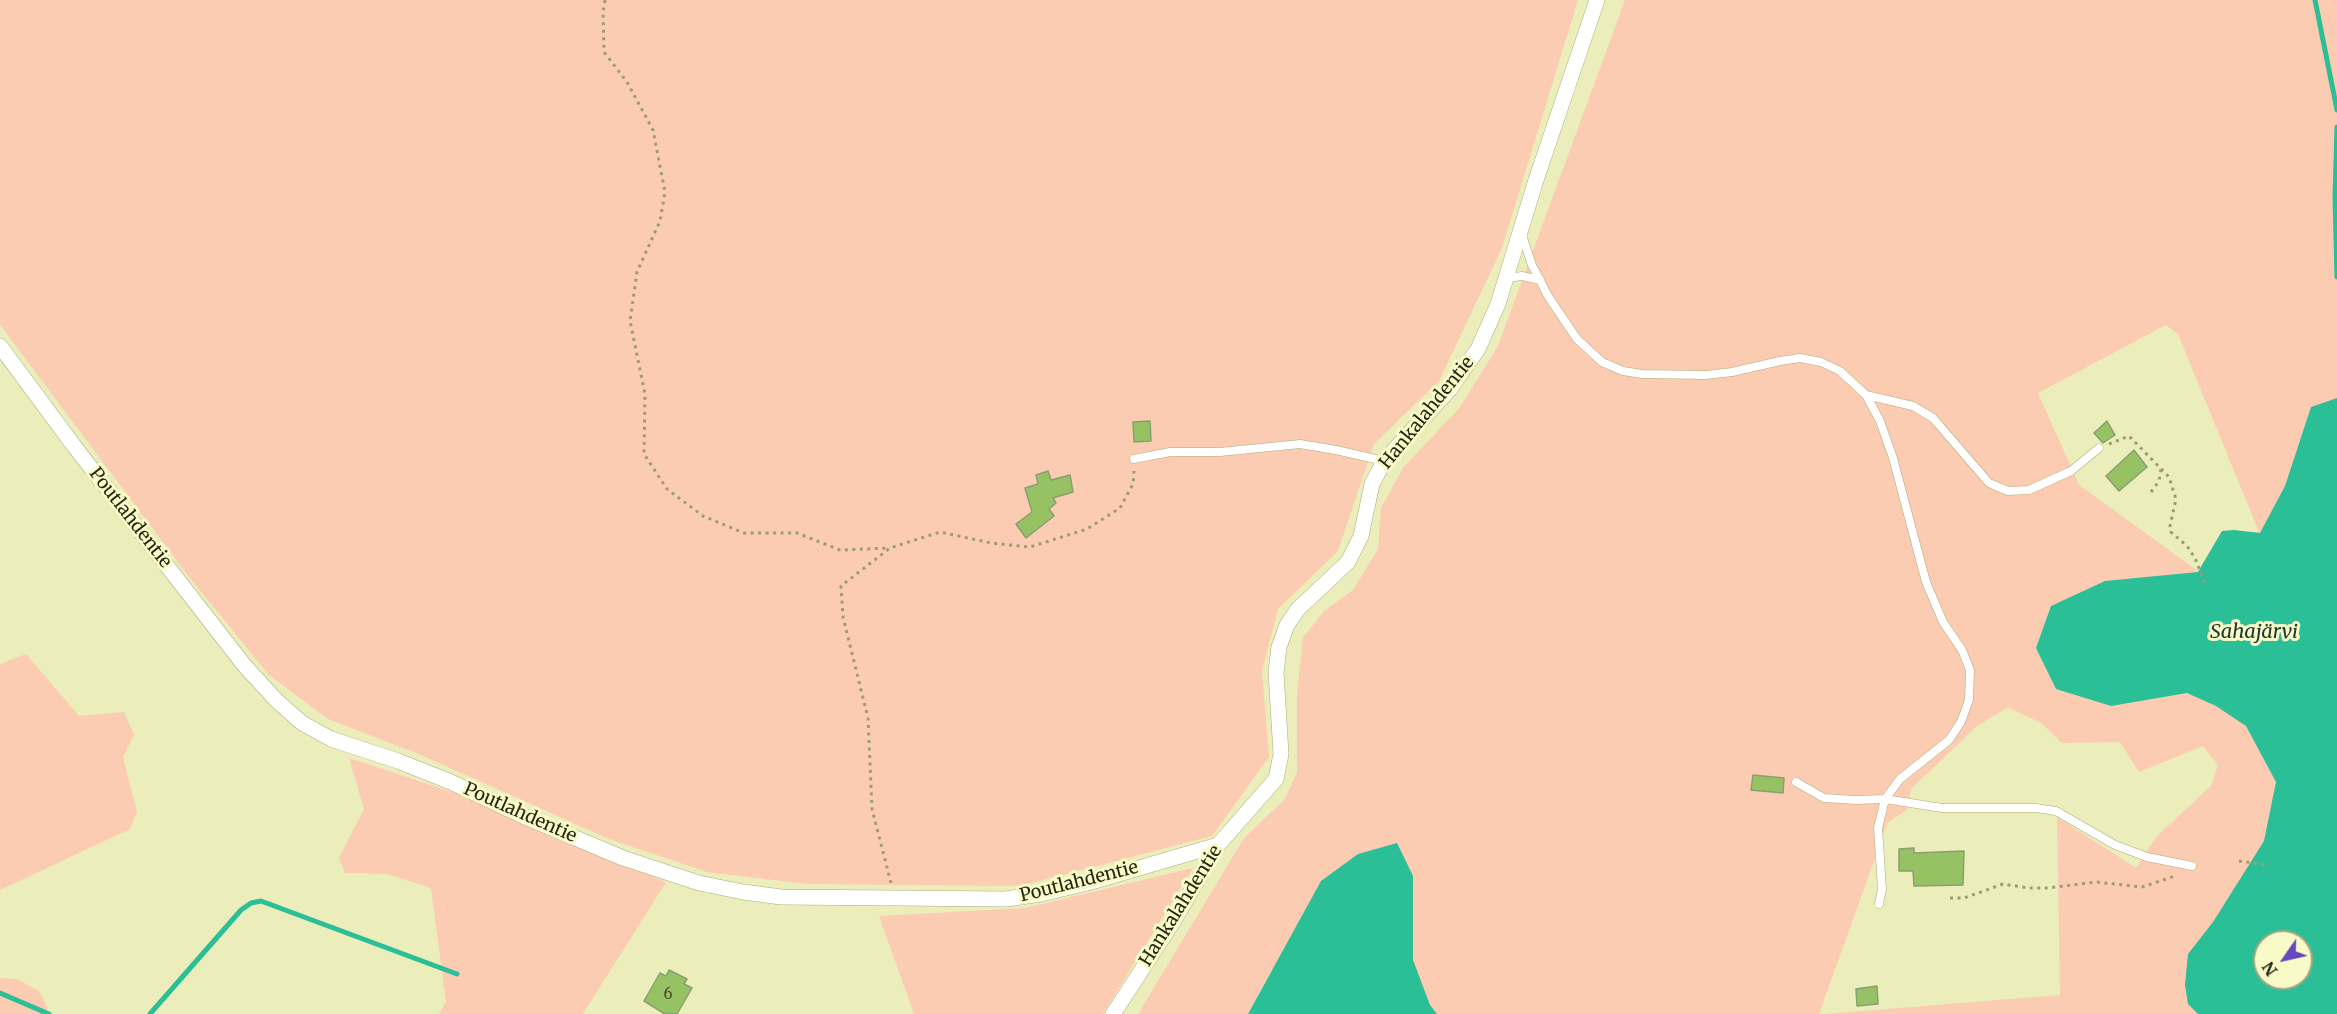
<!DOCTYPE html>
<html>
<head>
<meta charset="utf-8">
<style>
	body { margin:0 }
	#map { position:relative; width:2337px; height:1014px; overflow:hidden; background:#ebedba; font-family:Merriweather,serif }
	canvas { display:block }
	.north { position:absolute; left:2253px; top:930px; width:60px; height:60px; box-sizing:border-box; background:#f8fbc7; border:2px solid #a4a67f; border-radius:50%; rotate:236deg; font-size:16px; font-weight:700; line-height:24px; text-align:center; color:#262713 }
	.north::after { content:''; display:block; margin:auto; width:21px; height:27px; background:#6648c1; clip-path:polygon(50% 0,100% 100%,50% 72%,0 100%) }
</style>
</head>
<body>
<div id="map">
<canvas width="2337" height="1014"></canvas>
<div class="north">N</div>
</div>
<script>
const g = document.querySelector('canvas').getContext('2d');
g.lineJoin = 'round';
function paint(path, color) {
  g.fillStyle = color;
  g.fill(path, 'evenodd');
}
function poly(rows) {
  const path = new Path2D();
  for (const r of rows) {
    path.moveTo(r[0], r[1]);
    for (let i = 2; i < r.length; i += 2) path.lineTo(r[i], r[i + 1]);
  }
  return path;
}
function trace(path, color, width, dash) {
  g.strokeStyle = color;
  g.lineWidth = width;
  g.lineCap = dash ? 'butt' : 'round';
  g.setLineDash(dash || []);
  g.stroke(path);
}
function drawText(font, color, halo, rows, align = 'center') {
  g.font = font + ' Merriweather,serif';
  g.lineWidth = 6;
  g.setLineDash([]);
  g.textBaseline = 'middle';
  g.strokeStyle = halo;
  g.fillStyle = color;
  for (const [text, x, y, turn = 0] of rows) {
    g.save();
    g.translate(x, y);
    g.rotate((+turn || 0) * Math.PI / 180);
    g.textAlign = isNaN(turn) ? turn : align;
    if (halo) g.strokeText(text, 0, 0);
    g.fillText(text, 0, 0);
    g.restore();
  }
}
const green = poly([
	[0,0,1578,0,1502,248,1439,381,1374,444,1338,551,1278,609,1262,671,1269,757,1212,836,1020,886,807,884,707,872,609,839,421,755,328,719,269,675,189,577,0,325],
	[1625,0,2337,0,2337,993,2328,1014,1824,1014,2060,995,2057,817,2136,868,2157,836,2211,786,2218,765,2203,746,2139,772,2120,742,2062,743,2041,723,2008,707,1976,727,1911,789,1907,810,1888,822,1819,1014,1313,1014,1272,969,1248,1014,1138,1014,1244,838,1285,799,1297,772,1297,693,1303,638,1324,611,1353,590,1378,549,1381,508,1403,468,1460,407,1498,346],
	[2166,325,2178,334,2259,532,2222,531,2198,571,2079,485,2038,393],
	[2265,942,2301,942,2301,978,2265,978],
	[26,654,79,716,124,712,134,735,123,757,137,812,130,829,0,890,0,664],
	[349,758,455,793,666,882,583,1014,439,1014,446,1002,431,888,387,874,345,873,339,858,364,809],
	[1193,868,1103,1014,914,1014,879,916,1025,908],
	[0,978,17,979,39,991,48,1008,43,1014,0,1014]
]);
const water = poly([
	[2337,398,2337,1014,2198,1014,2188,1004,2185,985,2188,954,2213,922,2264,841,2276,782,2246,726,2216,706,2187,693,2111,706,2056,689,2036,648,2051,606,2105,581,2198,572,2222,531,2234,530,2260,533,2285,486,2311,407],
	[2265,942,2301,942,2301,978,2265,978],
	[1397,843,1413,876,1413,960,1430,1005,1437,1014,1248,1014,1321,881,1358,854]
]);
const stream = poly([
	[2315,0,2337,110],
	[2337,127,2335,197,2337,277],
	[0,993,49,1014],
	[150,1014,241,910,251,903,261,901,457,974]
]);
const building = poly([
	[1150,421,1151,441,1134,442,1133,422,1150,421],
	[2107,421,2115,435,2103,443,2094,433,2107,421],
	[2134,450,2147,467,2119,491,2106,476,2134,450],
	[1048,471,1051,480,1070,475,1073,492,1053,498,1056,503,1049,509,1054,516,1026,538,1016,524,1032,512,1025,488,1038,484,1036,475,1048,471],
	[1753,775,1784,778,1783,793,1751,790,1753,775],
	[1914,848,1914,853,1964,851,1963,885,1914,886,1913,871,1899,871,1899,849,1914,848],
	[669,970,687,979,684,984,692,988,677,1014,665,1014,644,1001,660,973,666,976,669,970],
	[1877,986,1878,1004,1857,1006,1856,989,1877,986]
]);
const path = poly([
	[605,0,603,12,604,52,627,82,653,130,665,192,660,221,637,272,630,321,645,394,644,454,667,489,703,516,744,533,797,533,840,550,890,548],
	[2109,444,2129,436,2169,477,2176,499,2170,526,2171,532,2187,546,2195,558,2206,586],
	[2151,492,2159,481,2161,469],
	[2239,861,2269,865],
	[891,883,872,809,868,718,843,617,841,586,890,548,940,532,991,543,1030,547,1087,529,1120,508,1133,484,1134,471],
	[1950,898,1964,898,2003,884,2029,888,2048,888,2096,882,2142,887,2175,876]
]);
const lane = poly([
	[1522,235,1532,265,1548,296,1577,339,1602,362,1623,371,1642,374,1706,375,1732,372,1780,361,1800,358,1821,362,1840,371,1866,395,1880,421,1893,458,1926,582,1943,622,1962,650,1970,670,1969,700,1961,722,1949,740,1900,779,1885,799,1878,828,1882,889,1879,904],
	[1506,278,1522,276,1540,280],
	[1866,395,1913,406,1933,418,1989,483,2008,491,2029,490,2071,471,2099,448],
	[1134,459,1170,452,1220,452,1300,444,1336,450,1384,461],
	[1796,782,1824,798,1856,800,1885,799,1942,808,2036,808,2056,811,2115,845,2147,857,2192,866]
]);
const street = poly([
	[0,346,74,446,244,665,276,700,302,723,331,739,398,761,451,782,523,816,623,858,699,883,743,892,781,897,1006,899,1041,894,1091,882,1218,845],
	[1113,1014,1173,922,1218,845,1276,779,1281,754,1276,672,1279,647,1287,625,1298,609,1348,562,1361,536,1372,484,1384,461,1450,389,1478,349,1498,304,1536,180,1597,0]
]);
const numberNames = [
	["6",668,995]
];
const streetNames = [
	["Hankalahdentie",1427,413,-51],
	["Poutlahdentie",130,518,52],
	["Poutlahdentie",520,813,24],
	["Poutlahdentie",1079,882,-14],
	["Hankalahdentie",1181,906,-58]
];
const waterNames = [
	["Sahajärvi",2254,632]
];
paint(green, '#fcccb2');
paint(water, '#2abf97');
trace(stream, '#2abf97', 5);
paint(building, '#96c263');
trace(building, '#899f73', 1.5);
trace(lane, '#abad7c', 9);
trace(street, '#abad7c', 16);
trace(path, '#9b9d76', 3, [3, 4.5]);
trace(lane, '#fff', 8);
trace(street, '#fff', 15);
drawText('15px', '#424e27', null, numberNames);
drawText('18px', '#262713', '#f8fbc7', streetNames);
drawText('italic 20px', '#213830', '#f8fbc7', waterNames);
</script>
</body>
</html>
